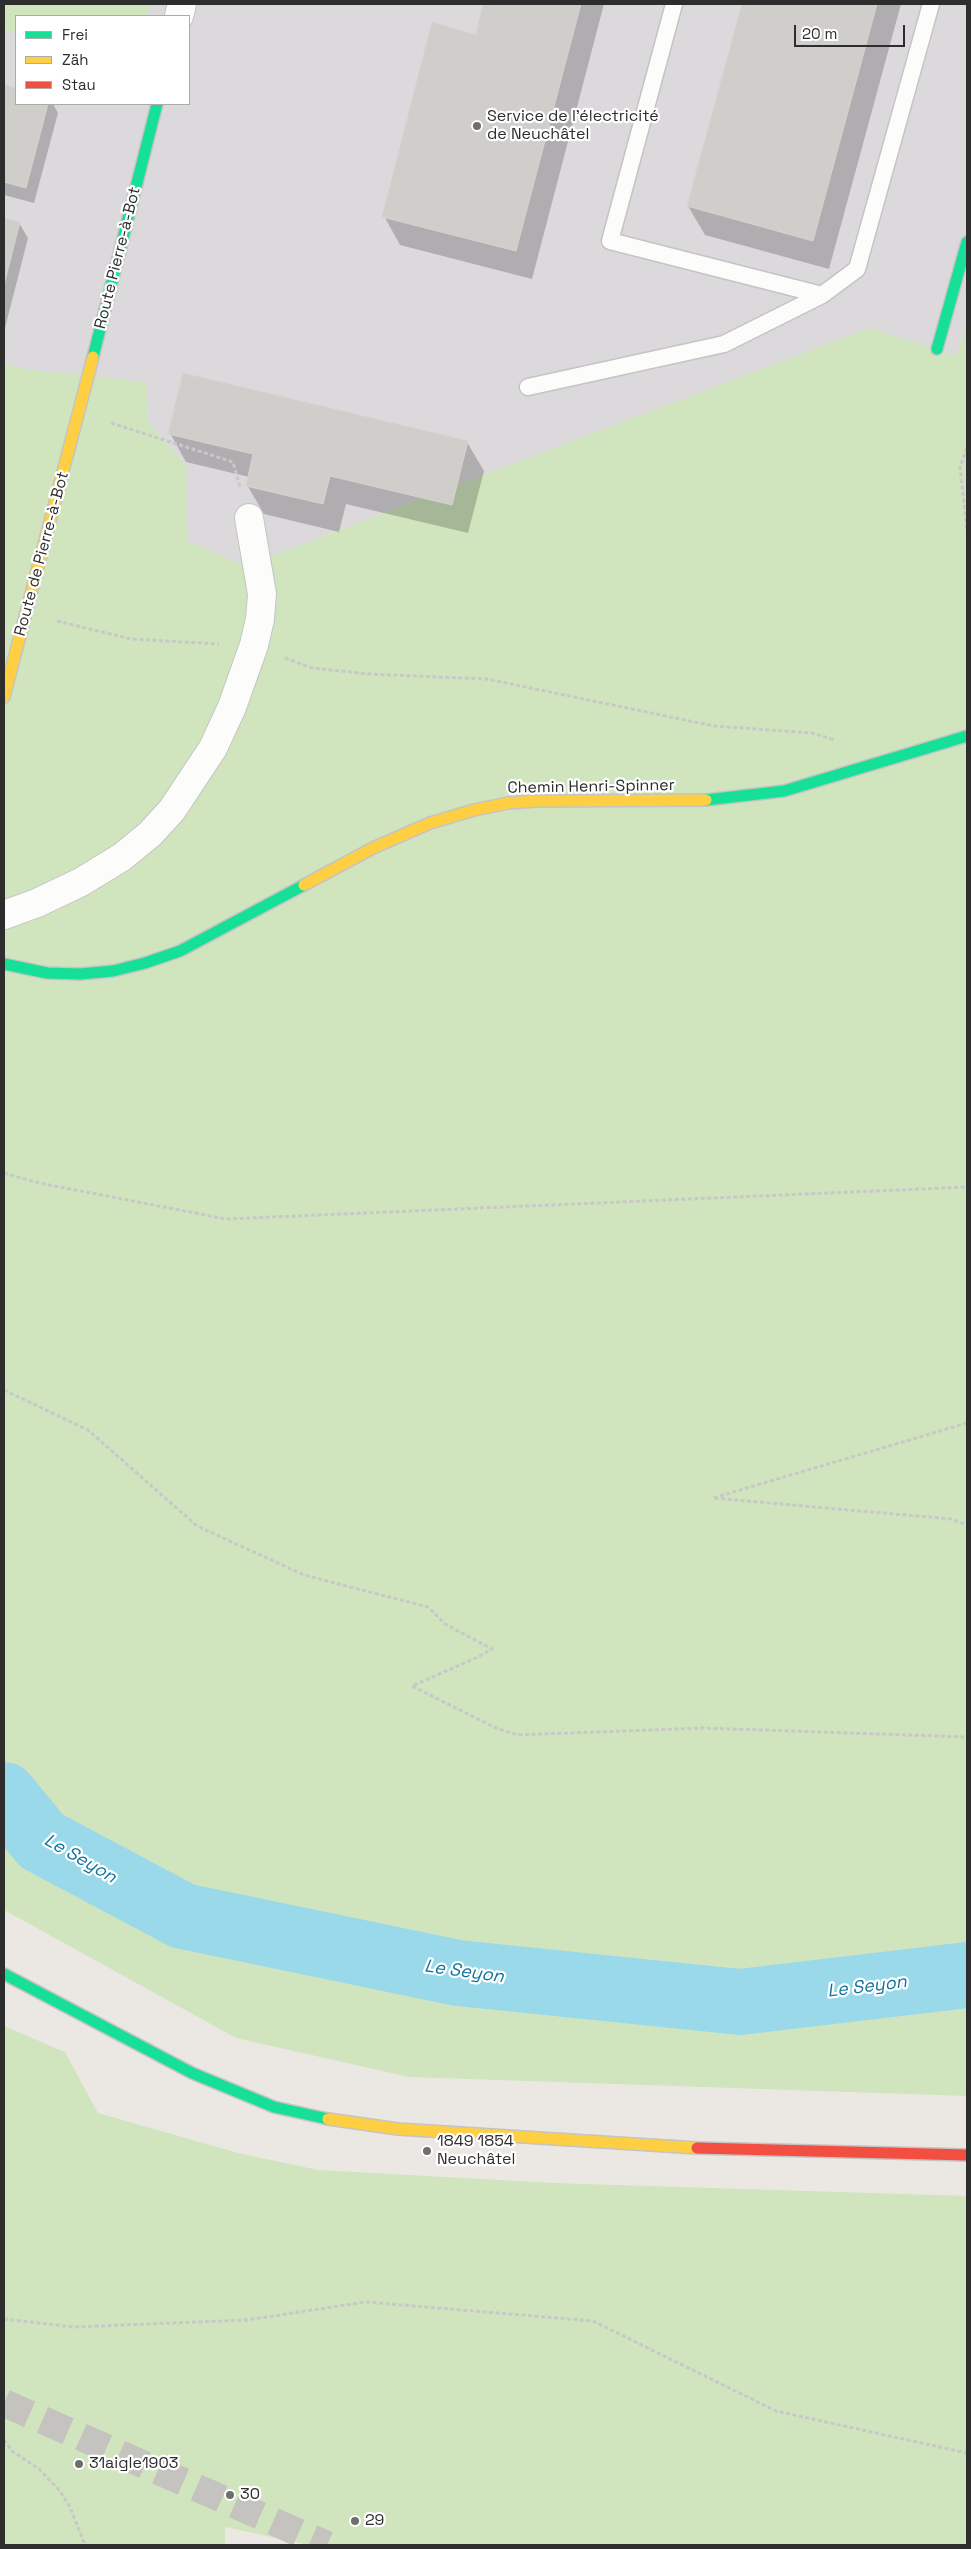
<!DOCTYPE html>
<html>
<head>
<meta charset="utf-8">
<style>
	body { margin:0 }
	#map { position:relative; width:971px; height:2549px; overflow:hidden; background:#ebe8e4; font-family:"Space Grotesk",sans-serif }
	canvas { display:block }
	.frame { position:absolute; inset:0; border:5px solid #2d2d2d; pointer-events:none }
	.legend { position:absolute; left:15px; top:15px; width:175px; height:90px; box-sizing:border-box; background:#fff; border:1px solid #ababab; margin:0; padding:6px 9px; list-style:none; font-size:15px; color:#2d2d2d }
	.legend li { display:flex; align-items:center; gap:10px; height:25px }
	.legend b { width:25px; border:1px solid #ababab }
	.scale { position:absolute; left:794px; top:25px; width:111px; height:22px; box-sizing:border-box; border:2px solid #2d2d2d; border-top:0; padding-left:6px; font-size:15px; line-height:18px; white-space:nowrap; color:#2d2d2d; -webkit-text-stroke:4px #fff; paint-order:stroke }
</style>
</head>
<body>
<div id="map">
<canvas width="971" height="2549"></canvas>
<div class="frame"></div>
<ul class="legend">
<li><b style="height:6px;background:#16e098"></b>Frei</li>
<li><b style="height:6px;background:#ffcf43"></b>Zäh</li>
<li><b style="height:6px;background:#f24e42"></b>Stau</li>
</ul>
<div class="scale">20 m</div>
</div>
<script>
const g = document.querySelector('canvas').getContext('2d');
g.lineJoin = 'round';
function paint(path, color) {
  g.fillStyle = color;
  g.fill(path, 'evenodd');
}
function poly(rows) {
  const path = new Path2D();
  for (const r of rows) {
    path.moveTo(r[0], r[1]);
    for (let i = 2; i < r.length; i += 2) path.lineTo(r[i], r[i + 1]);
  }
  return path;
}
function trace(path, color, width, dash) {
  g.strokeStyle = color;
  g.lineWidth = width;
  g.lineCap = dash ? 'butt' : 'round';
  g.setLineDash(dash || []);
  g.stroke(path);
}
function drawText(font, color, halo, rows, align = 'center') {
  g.font = font + ' "Space Grotesk",sans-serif';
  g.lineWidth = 4.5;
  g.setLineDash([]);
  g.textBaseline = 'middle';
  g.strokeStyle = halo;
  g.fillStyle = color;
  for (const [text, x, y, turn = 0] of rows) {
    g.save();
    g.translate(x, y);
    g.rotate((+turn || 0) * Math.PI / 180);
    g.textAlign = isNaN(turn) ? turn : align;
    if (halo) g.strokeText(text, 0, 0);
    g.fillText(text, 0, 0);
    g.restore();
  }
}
const industrial = poly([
	[150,4,967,4,967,318,957,356,869,328,245,566,187,541,186,465,148,422,146,382,24,369,4,363,4,31,16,33,16,104,189,104,189,16,146,16]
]);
const green = poly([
	[4,4,150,4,146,16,16,16,16,33,4,31],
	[967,318,967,2096,409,2077,236,2038,4,1910,4,363,24,369,146,382,148,422,186,465,187,541,245,566,869,328,957,356],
	[4,2026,65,2052,98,2113,238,2153,318,2170,555,2183,967,2196,967,2545,309,2545,225,2527,225,2545,4,2545]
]);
const shadow = poly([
	[485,4,604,4,532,279,400,245,384,216,477,36],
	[743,4,901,4,829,269,705,235,688,206],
	[4,86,16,89,16,104,53,104,58,113,34,203,4,195],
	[4,219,19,223,28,238,4,332],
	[170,433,467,442,484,471,468,533,346,504,339,532,264,514,247,485,249,477,186,462]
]);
const river = poly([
	[4,1795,42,1841,183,1916,458,1973,740,2002,967,1975]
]);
const building = poly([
	[483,4,581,4,516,251,382,217,432,22,476,35,483,4],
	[742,4,877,4,813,241,687,206,742,4],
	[4,84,16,88,16,104,48,104,26,188,4,182,4,84],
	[4,218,20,222,4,285,4,218],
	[183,373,468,441,452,505,330,476,323,504,246,486,253,454,168,434,183,373]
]);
const highwayTunnel = poly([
	[4,2403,327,2545]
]);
const path = poly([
	[111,423,233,462,240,487],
	[967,448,960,467,967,531],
	[57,621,131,639,219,644],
	[285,658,312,668,369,674,487,679,714,726,812,733,835,740],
	[4,1173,39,1183,226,1219,967,1187],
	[4,1390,88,1430,197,1526,304,1575,428,1607,445,1624,492,1649,476,1658,412,1686,496,1728,518,1735,703,1728,967,1737],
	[967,1423,713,1498,951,1519,967,1525],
	[4,2319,74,2327,246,2320,366,2302,593,2321,776,2411,967,2453],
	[4,2440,12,2451,39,2469,60,2491,70,2507,85,2545]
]);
const lane = poly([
	[674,4,610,241,822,295,857,269,931,4],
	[528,387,724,344,822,295]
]);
const street = poly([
	[179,16,182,4],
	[4,915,37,903,81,882,122,857,150,834,172,810,213,748,232,707,254,645,260,619,262,594,249,518]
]);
const fast = poly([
	[937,349,967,242],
	[93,357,157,104],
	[706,800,784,791,967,736],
	[4,964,47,973,80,974,113,971,145,963,180,951,304,885],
	[4,1974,192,2073,274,2107,328,2119]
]);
const slow = poly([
	[4,697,93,357],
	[304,885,373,848,430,823,474,810,508,803,536,801,706,800],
	[328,2119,398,2129,697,2148]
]);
const jam = poly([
	[697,2148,967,2155]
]);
const markers = [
	[477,126,5,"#706e6d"],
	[427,2151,5,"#706e6d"],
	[79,2464,5,"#706e6d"],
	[230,2495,5,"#706e6d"],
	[355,2521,5,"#706e6d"]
];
const poiNames = [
	["Service de l'électricité",487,117],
	["de Neuchâtel",487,135],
	["1849 1854",437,2142],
	["Neuchâtel",437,2160],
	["31aigle1903",89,2464],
	["30",240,2495],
	["29",365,2521]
];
const streetNames = [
	["Route Pierre-à-Bot",118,258,-76],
	["Route de Pierre-à-Bot",42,554,-75],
	["Chemin Henri-Spinner",591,787,-1]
];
const waterNames = [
	["Le Seyon",80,1859,30],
	["Le Seyon",464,1972,8],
	["Le Seyon",867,1987,-7]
];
paint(industrial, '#dbd9db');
paint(green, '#d0e5be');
paint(shadow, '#0003');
trace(river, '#9ad9ea', 66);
paint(building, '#d0cecb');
trace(building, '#d6d3d0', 1);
trace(highwayTunnel, '#c5c3bf', 28, [28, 14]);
trace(lane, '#c5c4c4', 19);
trace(street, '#c5c4c4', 30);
trace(fast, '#c5c4c4', 14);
trace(slow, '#c5c4c4', 14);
trace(jam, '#c5c4c4', 14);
trace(path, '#c8c8c8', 3, [4, 2.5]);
trace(lane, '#fcfcfb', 16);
trace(street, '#fcfcfb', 28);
trace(fast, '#16e098', 11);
trace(slow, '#ffcf43', 11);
trace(jam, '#f24e42', 11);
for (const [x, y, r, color] of markers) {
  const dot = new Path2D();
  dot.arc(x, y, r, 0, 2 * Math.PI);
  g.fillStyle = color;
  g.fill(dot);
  trace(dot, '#fff', 2);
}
drawText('16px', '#2d2d2d', '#fff', poiNames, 'left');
drawText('16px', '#2d2d2d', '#fff', streetNames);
drawText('italic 18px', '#12749d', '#fff', waterNames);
</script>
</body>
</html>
